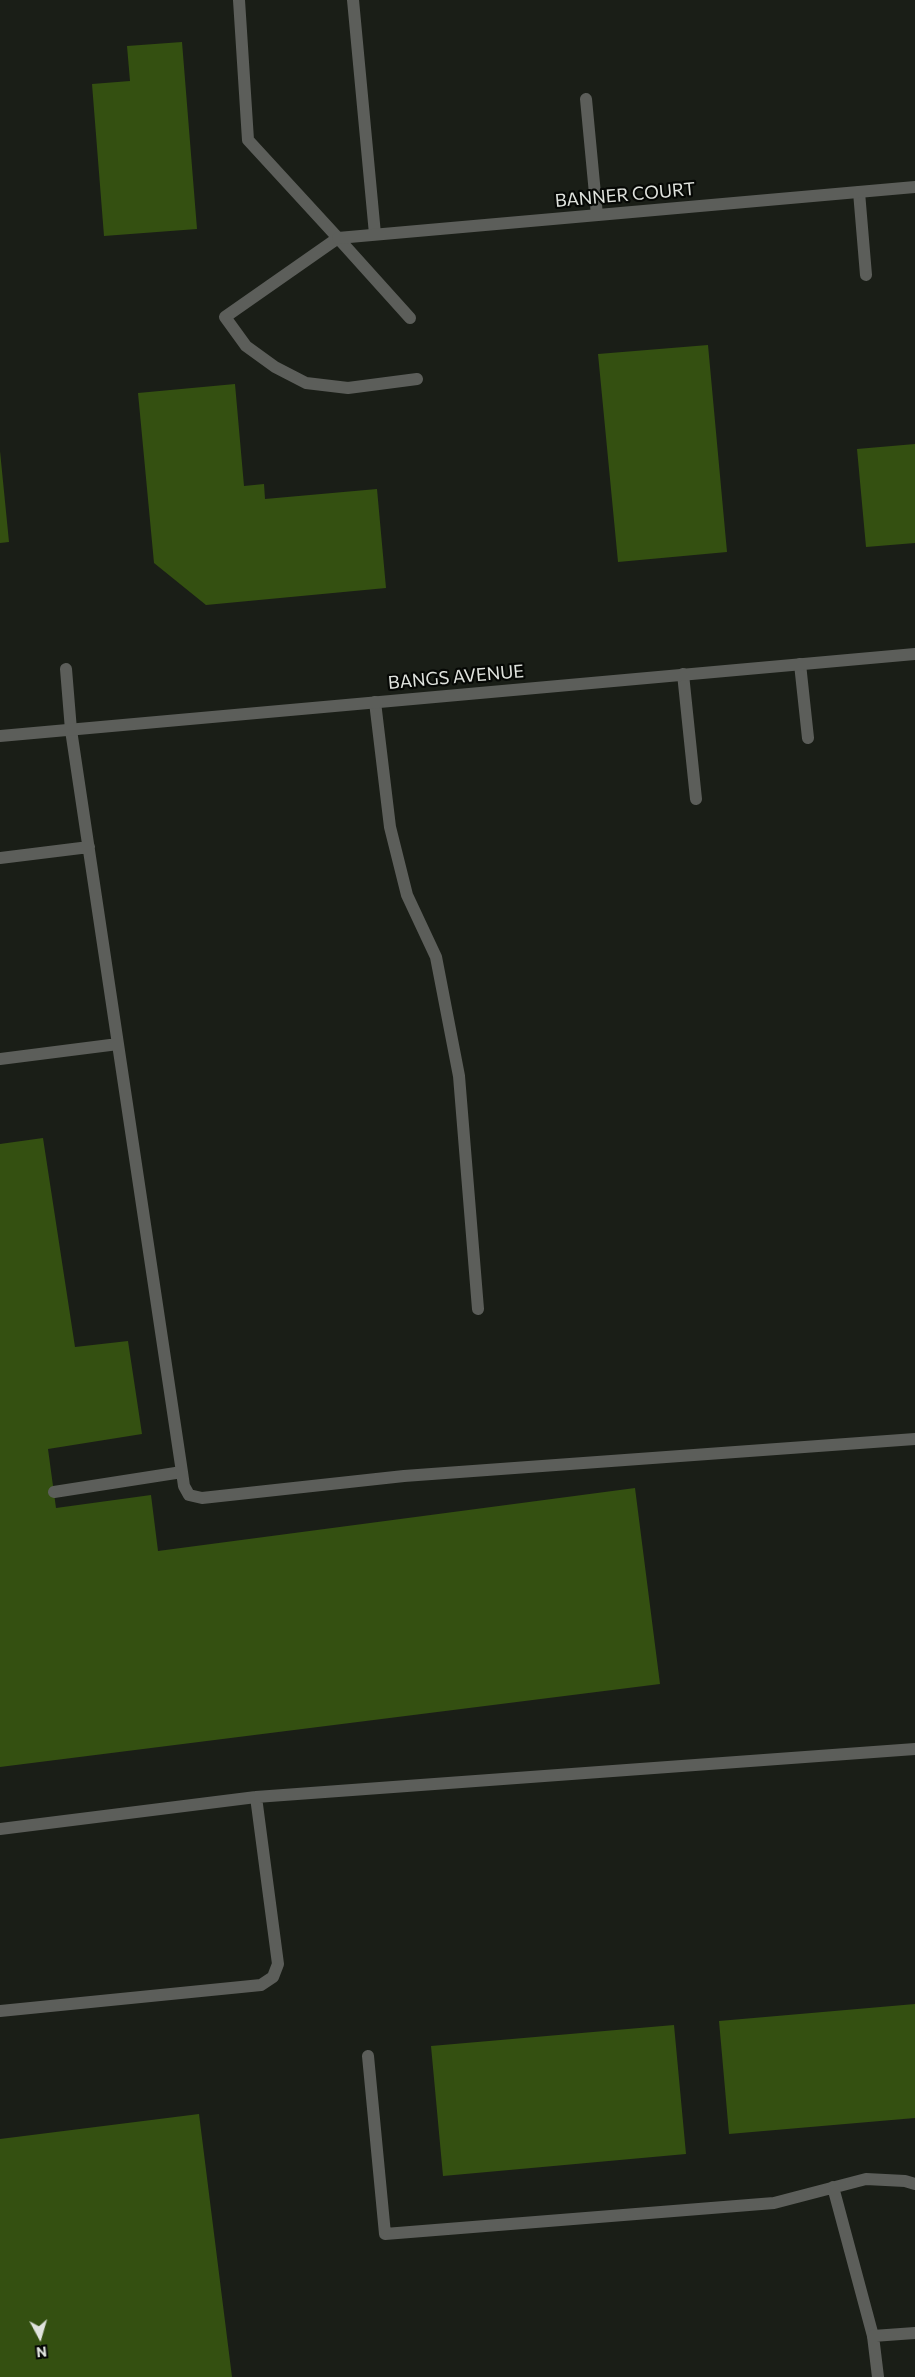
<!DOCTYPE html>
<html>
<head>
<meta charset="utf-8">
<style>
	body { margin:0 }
	#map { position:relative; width:915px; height:2377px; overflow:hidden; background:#1a1e17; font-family:Commissioner,sans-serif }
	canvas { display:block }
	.north { position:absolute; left:15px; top:2312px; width:50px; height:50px; -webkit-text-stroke:4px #060805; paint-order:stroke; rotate:174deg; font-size:14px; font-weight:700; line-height:20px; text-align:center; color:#e0e3de }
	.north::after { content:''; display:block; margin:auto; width:18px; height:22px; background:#e0e3de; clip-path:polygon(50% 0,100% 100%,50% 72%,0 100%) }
</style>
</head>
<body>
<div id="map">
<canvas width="915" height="2377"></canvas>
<div class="north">N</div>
</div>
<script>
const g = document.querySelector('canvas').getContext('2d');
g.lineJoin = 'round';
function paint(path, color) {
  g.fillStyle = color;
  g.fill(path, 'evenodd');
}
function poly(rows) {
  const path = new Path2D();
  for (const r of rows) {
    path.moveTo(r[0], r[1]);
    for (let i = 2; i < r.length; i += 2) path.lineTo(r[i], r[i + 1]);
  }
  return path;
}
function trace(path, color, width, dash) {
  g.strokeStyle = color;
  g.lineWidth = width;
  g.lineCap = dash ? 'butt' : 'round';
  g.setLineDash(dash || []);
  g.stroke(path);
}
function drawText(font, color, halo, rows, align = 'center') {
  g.font = font + ' Commissioner,sans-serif';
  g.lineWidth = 4.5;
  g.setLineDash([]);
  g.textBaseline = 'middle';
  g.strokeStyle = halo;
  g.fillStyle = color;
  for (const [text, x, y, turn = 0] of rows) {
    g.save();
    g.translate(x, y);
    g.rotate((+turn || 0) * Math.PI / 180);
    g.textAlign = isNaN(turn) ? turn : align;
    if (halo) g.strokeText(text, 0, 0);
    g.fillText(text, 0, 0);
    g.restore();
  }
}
const building = poly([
	[182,42,197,229,104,236,92,84,130,81,127,46],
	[708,345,727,552,618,562,598,354],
	[235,384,244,486,264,484,265,499,377,489,386,588,206,605,154,563,138,393],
	[915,444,915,543,866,547,857,449],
	[0,451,9,542,0,543],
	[43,1138,75,1347,128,1341,142,1434,48,1449,56,1508,151,1495,158,1551,635,1488,660,1684,0,1767,0,1144],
	[915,2004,915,2118,729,2134,719,2021],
	[674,2025,686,2154,443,2176,431,2046],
	[199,2114,232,2377,0,2377,0,2139]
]);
const service = poly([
	[239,0,248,140,338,238],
	[353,0,375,234],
	[586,99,597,215],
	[859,192,866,275],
	[410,318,338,238,225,317,246,346,275,367,306,383,348,388,417,379],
	[800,664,808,738],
	[66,669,71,730,182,1472,184,1486,189,1495,202,1498,404,1476,915,1439],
	[683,674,696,799],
	[375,702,390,827,407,895,436,957,459,1076,478,1309],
	[0,858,89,847],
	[0,1059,118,1044],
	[54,1492,182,1472],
	[0,1829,256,1797],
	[0,2011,261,1985,273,1977,278,1964,256,1797,915,1749],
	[368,2056,385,2234,774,2203,866,2179,905,2181,915,2184],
	[833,2187,873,2336]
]);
const minor = poly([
	[338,238,915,187],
	[0,736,915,654],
	[878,2377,873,2336,915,2333]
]);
const streetNames = [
	["BANNER COURT",625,195,-5],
	["BANGS AVENUE",456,677,-5]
];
paint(building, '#345011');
trace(service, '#5c5e5a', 12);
trace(minor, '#5c5e5a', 12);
drawText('18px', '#e0e3de', '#060805', streetNames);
</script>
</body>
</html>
